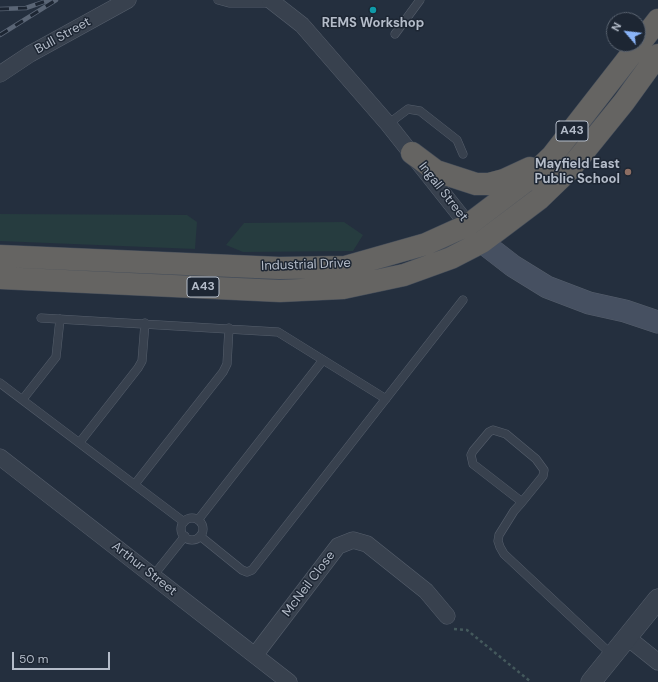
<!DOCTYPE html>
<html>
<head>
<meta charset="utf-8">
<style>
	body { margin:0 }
	#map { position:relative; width:658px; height:682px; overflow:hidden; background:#242f3e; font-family:"DM Sans",sans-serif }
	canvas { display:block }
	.north { position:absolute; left:606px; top:12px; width:40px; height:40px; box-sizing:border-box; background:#1d2633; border:1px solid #59626f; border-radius:50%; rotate:298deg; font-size:11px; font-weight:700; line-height:16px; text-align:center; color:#b4bcc9 }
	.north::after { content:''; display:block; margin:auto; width:14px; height:18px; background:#8ab4f8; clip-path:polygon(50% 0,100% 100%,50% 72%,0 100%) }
	.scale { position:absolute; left:12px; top:652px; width:98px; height:18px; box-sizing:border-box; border:2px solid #b4bcc9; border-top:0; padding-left:5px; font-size:12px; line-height:14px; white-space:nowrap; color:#b4bcc9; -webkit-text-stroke:3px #1d2633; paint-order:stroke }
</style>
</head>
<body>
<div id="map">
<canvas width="658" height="682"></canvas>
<div class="north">N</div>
<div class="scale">50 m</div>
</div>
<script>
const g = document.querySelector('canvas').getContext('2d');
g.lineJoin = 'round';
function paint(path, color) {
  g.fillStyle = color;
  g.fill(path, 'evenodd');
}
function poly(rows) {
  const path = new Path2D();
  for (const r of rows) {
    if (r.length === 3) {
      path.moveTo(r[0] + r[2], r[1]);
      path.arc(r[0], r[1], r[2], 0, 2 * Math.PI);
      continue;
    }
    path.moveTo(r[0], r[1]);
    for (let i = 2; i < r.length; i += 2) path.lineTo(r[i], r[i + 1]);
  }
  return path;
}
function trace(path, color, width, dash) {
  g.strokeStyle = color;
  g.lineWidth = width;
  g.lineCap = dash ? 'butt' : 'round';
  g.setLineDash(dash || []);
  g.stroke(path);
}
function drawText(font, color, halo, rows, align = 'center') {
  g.font = font + ' "DM Sans",sans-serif';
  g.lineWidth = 3;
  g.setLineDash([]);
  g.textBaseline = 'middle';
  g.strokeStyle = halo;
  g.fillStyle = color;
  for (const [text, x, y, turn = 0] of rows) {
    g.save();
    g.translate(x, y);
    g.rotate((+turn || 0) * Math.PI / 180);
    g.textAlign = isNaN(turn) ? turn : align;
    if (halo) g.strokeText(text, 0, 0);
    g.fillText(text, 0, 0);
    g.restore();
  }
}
const green = poly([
	[0,214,187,215,197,222,195,249,0,241],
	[344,222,363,235,353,251,243,252,226,245,244,223]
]);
const path = poly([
	[454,629,467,630,531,682]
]);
const service = poly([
	[218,0,229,3,273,3],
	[395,34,420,0],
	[388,124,408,109,420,111,457,140,463,154],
	[41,318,278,332,386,399],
	[0,383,184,522],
	[23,399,56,357,60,319],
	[80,442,138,368,142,361,145,323],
	[135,484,223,372,227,364,229,328],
	[522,502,473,464,471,455,473,451,489,432,493,430,506,434,536,459,544,470,543,476,539,481,522,502,514,511,499,535,498,541,500,547,504,554,612,655],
	[192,529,11],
	[198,520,323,360],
	[200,536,242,570,247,572,252,570,463,300],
	[153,576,185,536]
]);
const minor = poly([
	[270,0,302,25,388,124,468,225],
	[0,74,30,54,128,0],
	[0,457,289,682],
	[628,638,658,662],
	[255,655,338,546,353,540,367,544,426,591,447,616]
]);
const tertiary = poly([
	[591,682,658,599]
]);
const secondary = poly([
	[470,227,482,242,513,266,547,287,589,303,625,311,658,322]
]);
const trunk = poly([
	[412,153,436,171,476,184,489,184,504,180,530,168],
	[0,256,279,268,345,267,426,244,468,225,526,181,552,156,658,20],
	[0,278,280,291,343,288,404,275,451,258,482,242,539,199,569,170,624,102,658,55]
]);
const rail = poly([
	[0,9,26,8,49,0],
	[0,35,56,0]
]);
const markers = [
	[373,10,4,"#0f9aa8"],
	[628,172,4,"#8d6e63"]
];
const shields = [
	[572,131,32],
	[203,287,32]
];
const shieldNames = [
	["A43",572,131],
	["A43",203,287]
];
const poiNames = [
	["REMS Workshop",373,24],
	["Mayfield East",620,165,"right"],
	["Public School",620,180,"right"]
];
const streetNames = [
	["Bull Street",63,36,-29],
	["Ingall Street",443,192,52],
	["Industrial Drive",306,265,-2],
	["Arthur Street",144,569,38],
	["McNeil Close",309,584,-53]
];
paint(green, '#263c3f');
trace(service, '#565f6c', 9);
trace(minor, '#565f6c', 17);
trace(tertiary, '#565f6c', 21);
trace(secondary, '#565f6c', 23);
trace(trunk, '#434c59', 23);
trace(path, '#44595c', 2.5, [3, 3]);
trace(service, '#38414e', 8);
trace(minor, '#38414e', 16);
trace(tertiary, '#38414e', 20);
trace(secondary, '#465061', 22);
trace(trunk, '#656462', 22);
trace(rail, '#5a6575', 4.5);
trace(rail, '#1d2633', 3, [9]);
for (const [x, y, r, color] of markers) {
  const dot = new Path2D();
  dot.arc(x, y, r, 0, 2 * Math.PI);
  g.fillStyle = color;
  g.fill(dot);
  trace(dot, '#1d2633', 1.5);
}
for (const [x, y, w] of shields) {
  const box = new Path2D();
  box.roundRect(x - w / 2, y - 10, w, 20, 3);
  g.fillStyle = '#1d2633';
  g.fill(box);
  trace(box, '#b4bcc9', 1);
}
drawText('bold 12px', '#b4bcc9', null, shieldNames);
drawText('bold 13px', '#b4bcc9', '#1d2633', poiNames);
drawText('13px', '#b4bcc9', '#1d2633', streetNames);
</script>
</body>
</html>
